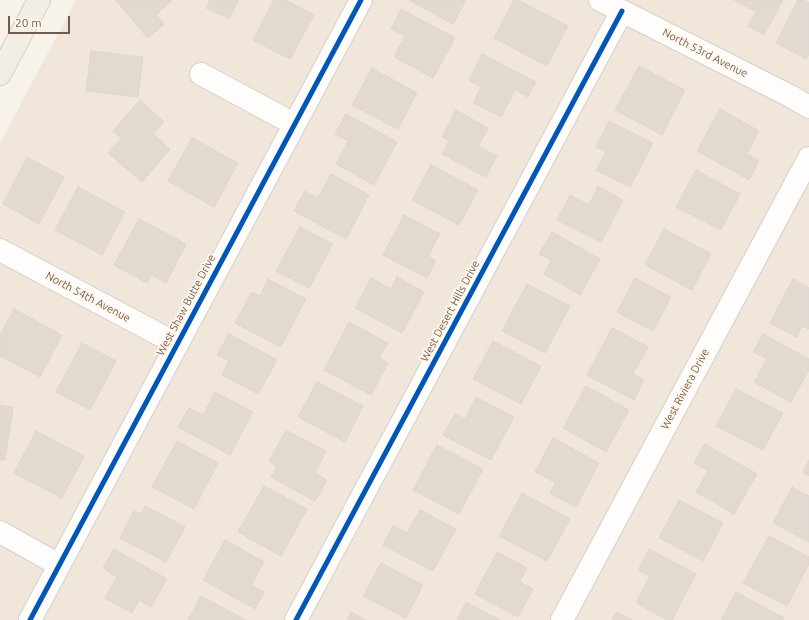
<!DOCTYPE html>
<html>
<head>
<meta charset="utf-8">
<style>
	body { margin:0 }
	#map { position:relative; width:809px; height:620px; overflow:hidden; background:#f7f3eb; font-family:Ubuntu,sans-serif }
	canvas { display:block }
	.scale { position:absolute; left:8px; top:16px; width:62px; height:18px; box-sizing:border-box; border:2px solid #765b4b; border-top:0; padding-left:5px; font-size:12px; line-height:14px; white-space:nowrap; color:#765b4b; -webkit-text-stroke:3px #fff8ed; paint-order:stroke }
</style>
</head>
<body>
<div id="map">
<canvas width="809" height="620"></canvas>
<div class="scale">20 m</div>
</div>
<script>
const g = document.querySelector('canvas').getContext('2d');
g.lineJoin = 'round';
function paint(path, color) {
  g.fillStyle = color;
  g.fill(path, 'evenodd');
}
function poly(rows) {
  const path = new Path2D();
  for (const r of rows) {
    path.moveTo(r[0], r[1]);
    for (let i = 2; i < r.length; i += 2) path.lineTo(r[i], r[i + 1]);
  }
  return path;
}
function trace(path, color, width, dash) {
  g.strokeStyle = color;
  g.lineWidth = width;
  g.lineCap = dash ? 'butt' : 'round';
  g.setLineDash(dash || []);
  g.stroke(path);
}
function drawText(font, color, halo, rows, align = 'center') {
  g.font = font + ' Ubuntu,sans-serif';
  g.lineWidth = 3.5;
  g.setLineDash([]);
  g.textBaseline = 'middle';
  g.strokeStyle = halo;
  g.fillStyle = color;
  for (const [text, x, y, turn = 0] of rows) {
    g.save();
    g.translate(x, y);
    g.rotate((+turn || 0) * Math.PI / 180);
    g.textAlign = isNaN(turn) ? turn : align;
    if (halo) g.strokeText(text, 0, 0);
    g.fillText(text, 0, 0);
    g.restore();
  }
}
const residential = poly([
	[76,0,809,0,809,620,0,620,0,143]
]);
const building = poly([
	[115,0,172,0,156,15,164,24,148,38,115,0],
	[210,0,239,0,229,19,206,8,210,0],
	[274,0,286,0,314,15,290,59,253,40,274,0],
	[411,0,466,0,453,24,410,1,411,0],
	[514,0,518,0,568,26,547,66,494,38,514,0],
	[734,0,783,0,764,35,748,26,756,12,734,0],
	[798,0,804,0,809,3,809,54,806,59,776,43,798,0],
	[401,9,455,38,433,78,394,57,405,36,391,29,401,9],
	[91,51,143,57,138,97,86,91,91,51],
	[482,54,536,82,528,97,515,90,501,117,473,103,481,87,469,80,482,54],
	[639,66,685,90,662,135,615,110,639,66],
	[372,68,417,93,398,129,352,105,372,68],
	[140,100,164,122,153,134,170,149,142,182,108,153,121,138,113,131,140,100],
	[720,109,759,131,747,154,759,161,749,180,697,151,720,109],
	[456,110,488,128,478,146,497,156,486,177,442,154,449,141,442,137,456,110],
	[346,114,397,142,374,185,336,164,348,141,335,134,346,114],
	[609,121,653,143,630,187,596,170,606,152,596,147,609,121],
	[192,138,238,163,214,207,168,181,192,138],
	[27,157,64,177,39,224,3,204,27,157],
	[431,165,478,190,459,225,412,200,431,165],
	[696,170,740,194,721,230,676,207,696,170],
	[331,174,369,195,346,239,294,211,305,191,318,198,331,174],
	[598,186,623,200,601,242,557,220,570,195,589,205,598,186],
	[78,187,125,212,102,255,55,230,78,187],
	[404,215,440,234,428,256,436,261,427,278,383,255,404,215],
	[139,219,186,244,166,283,151,275,147,283,114,265,139,219],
	[300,227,333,244,309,288,276,271,300,227],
	[664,229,711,254,692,290,645,265,664,229],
	[552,232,600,259,580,295,544,274,551,260,539,254,552,232],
	[397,277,424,292,402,333,355,308,371,278,391,289,397,277],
	[635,278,671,297,653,331,617,312,635,278],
	[268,279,306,299,281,347,235,323,252,292,260,296,268,279],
	[793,279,809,288,809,329,802,326,797,337,770,323,793,279],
	[527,284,570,306,545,353,502,331,527,284],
	[14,309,62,335,40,377,0,356,0,336,14,309],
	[349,322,388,343,379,358,388,363,371,395,324,370,349,322],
	[612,328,648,347,633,374,644,380,634,400,587,375,612,328],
	[229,334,277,360,258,394,222,375,229,361,217,355,229,334],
	[763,334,809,359,809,370,791,402,754,382,767,359,753,352,763,334],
	[493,341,541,366,521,404,473,379,493,341],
	[82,343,116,361,90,410,56,392,82,343],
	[317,382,363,406,345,442,298,417,317,382],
	[586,386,629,410,606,452,563,428,586,386],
	[736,389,783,413,763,450,716,426,736,389],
	[215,392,253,412,230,455,178,427,189,408,203,415,215,392],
	[476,397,514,417,491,460,443,435,455,414,465,419,476,397],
	[0,405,13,407,5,460,0,460,0,405],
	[286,430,326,451,315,473,327,480,315,501,271,477,277,466,269,461,286,430],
	[36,431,84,456,62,498,14,473,36,431],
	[553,438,599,463,576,507,550,493,556,483,535,472,553,438],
	[177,441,218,463,194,509,152,487,177,441],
	[705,444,757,474,734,514,696,492,708,471,694,463,705,444],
	[437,445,483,469,459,514,413,490,437,445],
	[809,460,809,476,803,472,809,460],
	[264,486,307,509,281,556,238,532,264,486],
	[792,487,809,496,809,542,773,523,792,487],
	[522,493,570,519,547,561,499,536,522,493],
	[679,500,723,523,703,561,659,538,679,500],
	[145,506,185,527,166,562,120,538,134,511,141,514,145,506],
	[420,510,456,529,433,571,383,545,393,526,407,533,420,510],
	[769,536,809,557,809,564,787,606,743,583,769,536],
	[225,540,264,562,251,585,264,592,255,609,203,580,225,540],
	[114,549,167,579,151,607,139,600,132,613,105,598,117,577,103,568,114,549],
	[649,549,696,574,672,620,667,620,636,603,650,576,638,570,649,549],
	[497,552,527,568,520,582,533,589,518,617,475,594,497,552],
	[381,563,423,585,406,618,363,596,381,563],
	[736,592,784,618,783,620,721,620,736,592],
	[201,596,246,620,188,620,201,596],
	[466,602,500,620,457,620,466,602],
	[351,612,366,620,347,620,351,612],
	[617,612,632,620,612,620,617,612]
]);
const minor = poly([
	[600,0,792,97,809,107],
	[201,74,294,124],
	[0,250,177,344],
	[0,532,59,565],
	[30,620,361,0],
	[296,620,622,11],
	[562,620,809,158]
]);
const major = poly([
	[0,74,39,0]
]);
const cycleway = poly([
	[30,620,361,0],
	[296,620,622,11]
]);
const streetNames = [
	["North 53rd Avenue",705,53,27],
	["North 54th Avenue",88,297,28],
	["West Shaw Butte Drive",186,305,-62],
	["West Desert Hills Drive",450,311,-62],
	["West Riviera Drive",685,389,-62]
];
paint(residential, '#f0e6d9');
paint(building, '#e2d9d0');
trace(building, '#e0d6cd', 1);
trace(minor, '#d6d0c9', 24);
trace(major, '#d6cdc6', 24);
trace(minor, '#fefdfc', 22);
trace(major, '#f2eee6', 22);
trace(cycleway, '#0057b8', 5);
drawText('11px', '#765b4b', '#fff8ed', streetNames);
</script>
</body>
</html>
